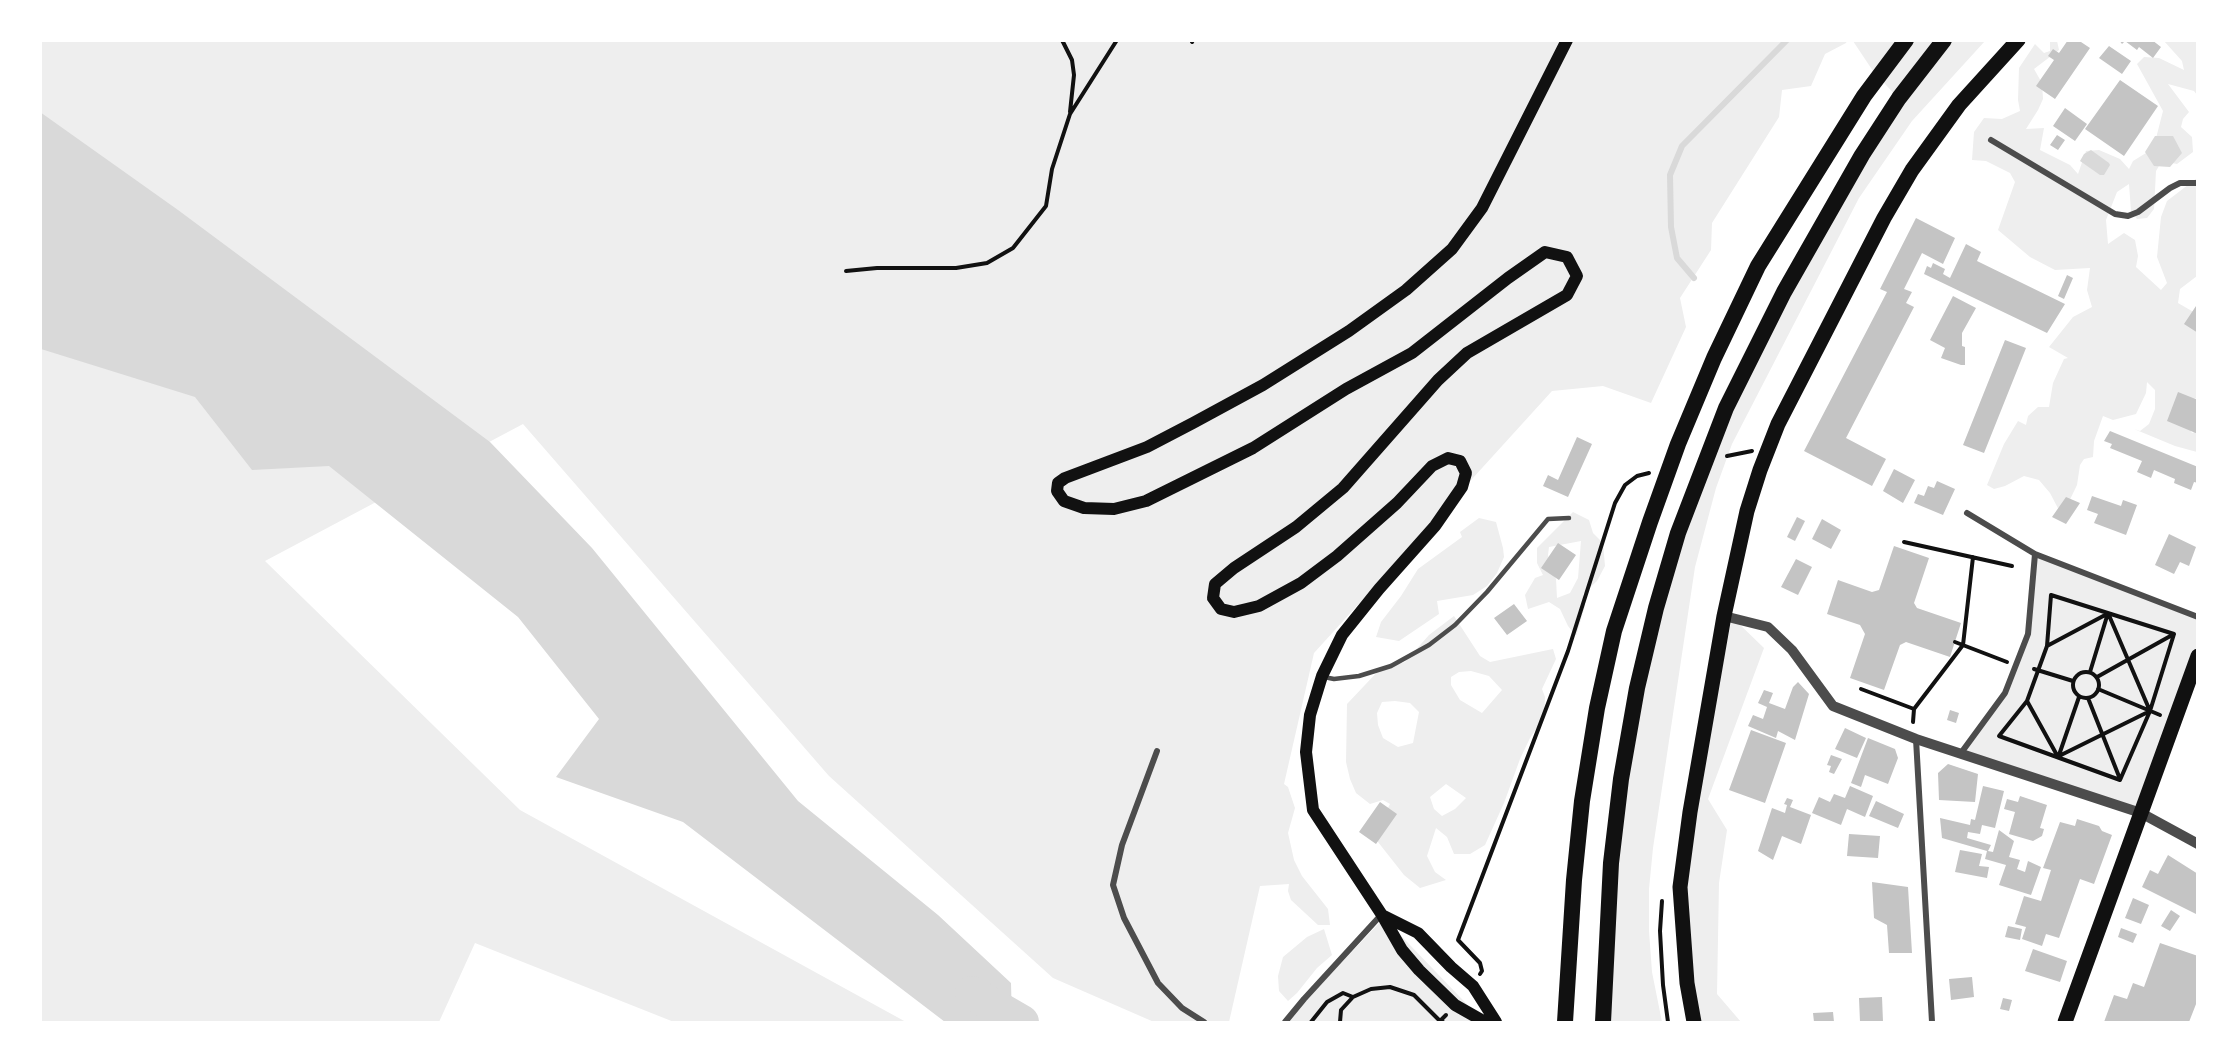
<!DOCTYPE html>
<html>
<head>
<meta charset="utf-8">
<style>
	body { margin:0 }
	#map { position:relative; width:2238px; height:1063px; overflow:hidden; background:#fff; font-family:Cabin,sans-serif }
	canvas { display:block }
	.frame { position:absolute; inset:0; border:42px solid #fff; pointer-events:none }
</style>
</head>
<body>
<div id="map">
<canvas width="2238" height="1063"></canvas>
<div class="frame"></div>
</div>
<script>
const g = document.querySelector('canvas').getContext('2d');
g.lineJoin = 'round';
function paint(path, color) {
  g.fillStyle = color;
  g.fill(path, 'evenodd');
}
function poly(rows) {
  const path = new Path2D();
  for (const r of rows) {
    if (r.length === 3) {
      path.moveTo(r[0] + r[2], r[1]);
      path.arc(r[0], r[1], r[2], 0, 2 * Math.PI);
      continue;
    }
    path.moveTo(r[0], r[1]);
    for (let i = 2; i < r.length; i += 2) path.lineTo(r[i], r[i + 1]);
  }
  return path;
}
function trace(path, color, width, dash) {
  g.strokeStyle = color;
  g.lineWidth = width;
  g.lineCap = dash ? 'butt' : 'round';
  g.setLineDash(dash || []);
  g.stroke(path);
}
const green = poly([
	[40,41,1847,41,1846,43,1825,54,1811,86,1782,90,1779,117,1712,223,1711,250,1680,298,1686,327,1651,403,1603,386,1552,391,1314,653,1284,784,1288,787,1295,808,1288,833,1294,860,1302,876,1328,909,1330,925,1318,925,1291,900,1288,891,1289,884,1260,886,1229,1022,1154,1022,1053,978,829,776,523,424,265,561,520,810,906,1022,674,1022,475,943,439,1022,41,1022],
	[1853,41,1985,41,1912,121,1859,198,1732,444,1716,488,1695,567,1653,848,1649,889,1649,931,1652,972,1662,1022,1603,1022,1611,863,1656,608,1746,367,1899,99,1873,71],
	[2050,41,2057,41,2059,50,2034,69,2042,83,2043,99,2038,110,2026,129,2044,128,2040,150,2070,165,2078,174,2086,151,2099,150,2120,159,2129,169,2133,161,2146,153,2154,154,2154,146,2163,111,2137,64,2144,57,2159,58,2184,70,2182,61,2164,41,2197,41,2197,95,2194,91,2168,84,2189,112,2183,119,2181,127,2192,137,2193,152,2177,164,2162,161,2156,171,2154,209,2147,218,2137,219,2131,211,2129,184,2117,192,2106,220,2108,244,2124,233,2135,240,2138,256,2136,267,2161,290,2167,283,2157,257,2161,217,2167,201,2197,178,2197,276,2180,289,2178,303,2197,314,2197,398,2187,401,2186,423,2192,433,2197,431,2197,452,2175,446,2134,429,2140,431,2149,424,2155,409,2155,390,2147,382,2146,393,2136,414,2113,420,2103,416,2094,441,2093,457,2084,459,2080,465,2077,485,2062,516,2050,493,2039,480,2024,476,2005,486,1994,489,1987,485,2004,444,2018,421,2026,425,2028,416,2038,407,2049,407,2053,383,2064,359,2068,358,2049,347,2073,317,2092,307,2087,290,2090,268,2055,270,2030,257,1998,230,2015,182,2010,173,1986,161,1972,160,1974,132,1984,118,2002,119,2020,111,2018,100,2019,68,2035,44,2044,53,2050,51],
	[1573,512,1589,520,1593,533,1603,543,1605,566,1597,581,1583,594,1585,606,1576,636,1568,626,1560,609,1549,602,1528,609,1525,595,1535,578,1543,575,1537,563,1537,548],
	[1581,541,1578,578,1570,593,1557,598,1556,579,1551,571,1548,555,1549,547],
	[1479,518,1496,522,1503,548,1504,557,1497,573,1487,586,1473,595,1437,601,1439,614,1399,641,1376,637,1381,622,1401,596,1418,569,1462,537,1460,532],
	[2035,554,2197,617,2197,656,2141,813,1961,753,2005,693,2028,634],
	[1454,616,1480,656,1490,662,1553,649,1556,659,1542,689,1545,697,1544,717,1530,738,1520,759,1504,803,1485,845,1470,854,1454,854,1447,837,1436,828,1427,856,1435,872,1446,880,1420,888,1404,875,1378,842,1375,833,1390,804,1383,800,1370,804,1356,793,1350,779,1346,762,1347,704,1381,668,1405,662,1429,635],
	[1471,671,1489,676,1502,690,1482,713,1460,700,1451,685,1451,677,1459,672],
	[1395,701,1410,703,1419,712,1413,743,1398,747,1383,738,1378,725,1377,713,1382,702],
	[1446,784,1466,798,1455,809,1442,816,1434,809,1430,797],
	[1732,617,1764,648,1708,799,1727,830,1719,883,1717,994,1741,1022,1694,1022,1680,887],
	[1384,918,1484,1022,1285,1022],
	[1324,929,1332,955,1317,968,1297,993,1288,1001,1279,991,1278,976,1283,957,1307,937]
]);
const water = poly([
	[40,112,178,210,490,442,592,548,798,801,938,915,1011,983,1012,1022,945,1022,683,822,556,777,599,719,518,617,329,466,252,470,195,397,41,349],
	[2155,136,2173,136,2182,153,2170,167,2154,166,2145,152],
	[2091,150,2109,163,2110,165,2104,175,2100,175,2080,161,2084,154]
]);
const stream = poly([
	[1694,278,1677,258,1671,227,1670,175,1682,146,1787,40]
]);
const river = poly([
	[972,993,1022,1022]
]);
const building = poly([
	[2068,40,2078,40,2090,48,2055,99,2036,86,2054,60,2048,56,2053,49,2059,53],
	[2119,40,2152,40,2161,47,2153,58,2139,47,2137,50,2125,41,2122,44],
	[2109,46,2131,61,2122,74,2099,58],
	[2120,80,2158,106,2124,156,2085,129],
	[2065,108,2087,124,2075,141,2053,126],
	[2057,135,2065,140,2058,150,2050,145],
	[1916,218,1955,238,1943,264,1922,253,1904,289,1912,292,1906,303,1914,307,1846,438,1886,459,1872,486,1804,451,1887,292,1880,289],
	[1966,244,1981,252,1977,261,2065,304,2047,333,1924,274,1927,266,1931,268,1933,263,1945,269,1943,274,1950,278],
	[2067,275,2073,278,2064,299,2058,296],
	[1953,296,1976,308,1962,333,1962,346,1965,347,1965,365,1961,365,1941,358,1945,348,1930,340],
	[2198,303,2198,333,2184,324],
	[2005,340,2026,348,1984,453,1963,445],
	[2178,392,2198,400,2198,434,2167,421],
	[2110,431,2198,467,2198,483,2194,482,2191,490,2174,483,2175,479,2154,470,2151,478,2137,472,2142,461,2110,448,2112,444,2104,441],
	[1577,437,1592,444,1568,497,1543,486,1548,475,1558,480],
	[1894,469,1915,480,1903,503,1883,491],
	[1937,481,1955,489,1943,515,1914,503,1918,494,1924,496,1928,486,1934,488],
	[2092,496,2121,506,2123,500,2137,505,2126,535,2094,523,2098,514,2087,510],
	[2066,497,2080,503,2066,524,2052,517],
	[1797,517,1805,521,1795,541,1787,537],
	[1822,519,1841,530,1831,549,1812,539],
	[2169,534,2196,547,2189,566,2180,562,2174,574,2155,565],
	[1558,543,1576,555,1559,580,1541,568],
	[1894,546,1929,558,1914,603,1917,608,1961,623,1950,657,1906,642,1900,645,1884,690,1850,678,1865,634,1860,625,1827,614,1838,580,1872,592,1879,590],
	[1796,559,1812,567,1798,595,1781,587],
	[1514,604,1527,621,1507,635,1494,618],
	[1798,682,1809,694,1795,740,1778,731,1776,738,1748,726,1753,715,1763,719,1767,707,1758,703,1764,690,1773,693,1769,703,1785,709,1793,687],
	[1950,710,1959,713,1956,723,1947,720],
	[1845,728,1866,738,1857,758,1835,749],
	[1751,730,1786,743,1765,803,1729,790],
	[1868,738,1895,749,1898,758,1888,784,1865,775,1861,787,1851,783],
	[1831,755,1842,759,1834,774,1829,772,1831,766,1827,765],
	[1948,764,1978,774,1975,802,1939,800,1938,773],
	[1850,786,1873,796,1865,817,1847,809,1841,825,1812,813,1819,797,1830,802,1834,794,1845,798],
	[1983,786,2004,791,1995,828,1982,825,1980,834,1968,832,1967,838,1991,845,1988,851,1993,852,1999,830,2014,841,2009,857,2020,860,2017,869,2025,872,2028,861,2041,867,2031,895,1999,885,2006,865,1985,859,1987,851,1942,838,1940,818,1970,825,1971,819,1975,820],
	[2020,796,2047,805,2040,828,2044,829,2042,836,2033,841,2009,834,2015,812,2004,809,2007,799,2018,802],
	[1787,798,1793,800,1790,807,1811,815,1801,844,1782,836,1773,860,1758,851,1772,808,1785,813,1787,805,1784,804],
	[1876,801,1904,814,1898,828,1869,816],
	[1380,802,1397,814,1376,844,1359,832],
	[2077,819,2099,826,2102,831,2112,835,2094,884,2080,879,2059,938,2046,934,2042,946,2022,939,2026,927,2015,924,2024,896,2041,901,2051,870,2043,868,2060,822,2075,826],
	[1849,834,1880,836,1878,858,1847,856],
	[1960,850,1982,854,1979,866,1989,867,1987,878,1955,872],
	[2168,855,2198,874,2198,915,2142,887,2150,870,2158,874],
	[1872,882,1908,887,1912,953,1889,953,1887,925,1874,918],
	[2133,898,2149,905,2141,924,2125,918],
	[2171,910,2180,916,2170,931,2161,926],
	[2008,926,2022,929,2020,940,2005,937],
	[2121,928,2137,934,2133,943,2118,937],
	[2160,943,2198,956,2198,999,2189,1022,2104,1022,2114,995,2127,999,2133,983,2144,987],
	[2033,949,2067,961,2060,982,2025,971],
	[1972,977,1974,997,1951,1000,1949,979],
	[1882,997,1883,1022,1860,1022,1859,998],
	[2003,998,2012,1000,2009,1011,2000,1009],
	[1833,1012,1834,1022,1814,1022,1813,1013]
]);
const path = poly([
	[1062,40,1072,60,1074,75,1070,112],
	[1192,42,1193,40],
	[846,271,877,268,956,268,987,263,1013,248,1046,206,1052,169,1070,114,1117,40],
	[1727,456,1752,451],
	[1904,542,2012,566],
	[1955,642,2007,662],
	[2047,646,2107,614],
	[2034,669,2073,681],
	[2086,685,13],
	[2090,672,2108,613],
	[2097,677,2174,634],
	[1861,689,1914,709,1913,722],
	[2098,689,2160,715],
	[2088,698,2120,779],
	[2027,701,1999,736,2120,780,2150,711,2174,634,2051,595,2047,646,2027,701,2058,757],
	[1914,709,1963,645,1973,557],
	[2059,755,2079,697],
	[2059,756,2150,711,2108,613],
	[1662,901,1660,931,1663,985,1668,1022],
	[1480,974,1482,971,1480,963,1458,940,1568,651,1615,503,1625,485,1637,476,1649,473],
	[1311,1022,1327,1002,1343,993,1353,997],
	[1340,1022,1341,1010,1353,997,1371,989,1390,987,1414,995,1441,1022],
	[1443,1022,1441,1020,1446,1015]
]);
const service = poly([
	[1324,677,1334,679,1359,676,1391,666,1429,645,1455,625,1487,592,1548,519,1569,518]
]);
const minor = poly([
	[1991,140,2115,214,2128,216,2138,212,2170,188,2180,183,2198,183],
	[1967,513,2035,554],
	[1916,739,1932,1022],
	[1157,751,1122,845,1113,885,1124,918,1158,983,1182,1008,1204,1022],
	[1961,753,2005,693,2028,634,2035,554,2198,617],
	[1285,1022,1304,999,1381,915]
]);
const tertiary = poly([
	[1724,616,1768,627,1792,650,1833,706,1916,739,2141,813,2198,844]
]);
const secondary = poly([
	[1382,915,1418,933,1451,967,1473,986,1496,1022],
	[1485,1022,1455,1005,1419,970,1402,950,1382,915,1313,810,1306,752,1310,715,1322,676,1342,635,1379,589,1435,526,1462,487,1466,473,1460,461,1448,458,1432,466,1397,503,1337,556,1301,583,1259,606,1234,612,1221,609,1213,598,1215,584,1234,568,1296,527,1343,488,1438,380,1467,353,1567,295,1577,276,1567,257,1545,252,1508,278,1412,353,1346,389,1253,448,1146,501,1114,509,1084,508,1064,501,1057,491,1058,483,1065,478,1147,447,1193,423,1263,385,1349,331,1406,290,1452,249,1482,208,1567,40]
]);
const primary = poly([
	[1694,1022,1687,983,1680,887,1690,812,1724,616,1747,511,1760,470,1778,424,1884,218,1912,170,1959,105,2018,40],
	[2065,1022,2198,656]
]);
const trunk = poly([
	[1565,1022,1574,880,1582,801,1597,708,1614,631,1650,522,1678,444,1714,358,1758,266,1864,96,1906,40],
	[1603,1022,1611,863,1621,779,1637,688,1656,608,1678,533,1726,408,1784,292,1862,155,1899,98,1944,40]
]);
paint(green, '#eee');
paint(water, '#d9d9d9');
trace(stream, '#d9d9d9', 6);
trace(river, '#d9d9d9', 34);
paint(building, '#c4c4c4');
trace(path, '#111', 4);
trace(service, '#4c4c4c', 4.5);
trace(minor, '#4c4c4c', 6);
trace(tertiary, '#4c4c4c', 10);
trace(secondary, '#111', 12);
trace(primary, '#111', 15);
trace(trunk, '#111', 16);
</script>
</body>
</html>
